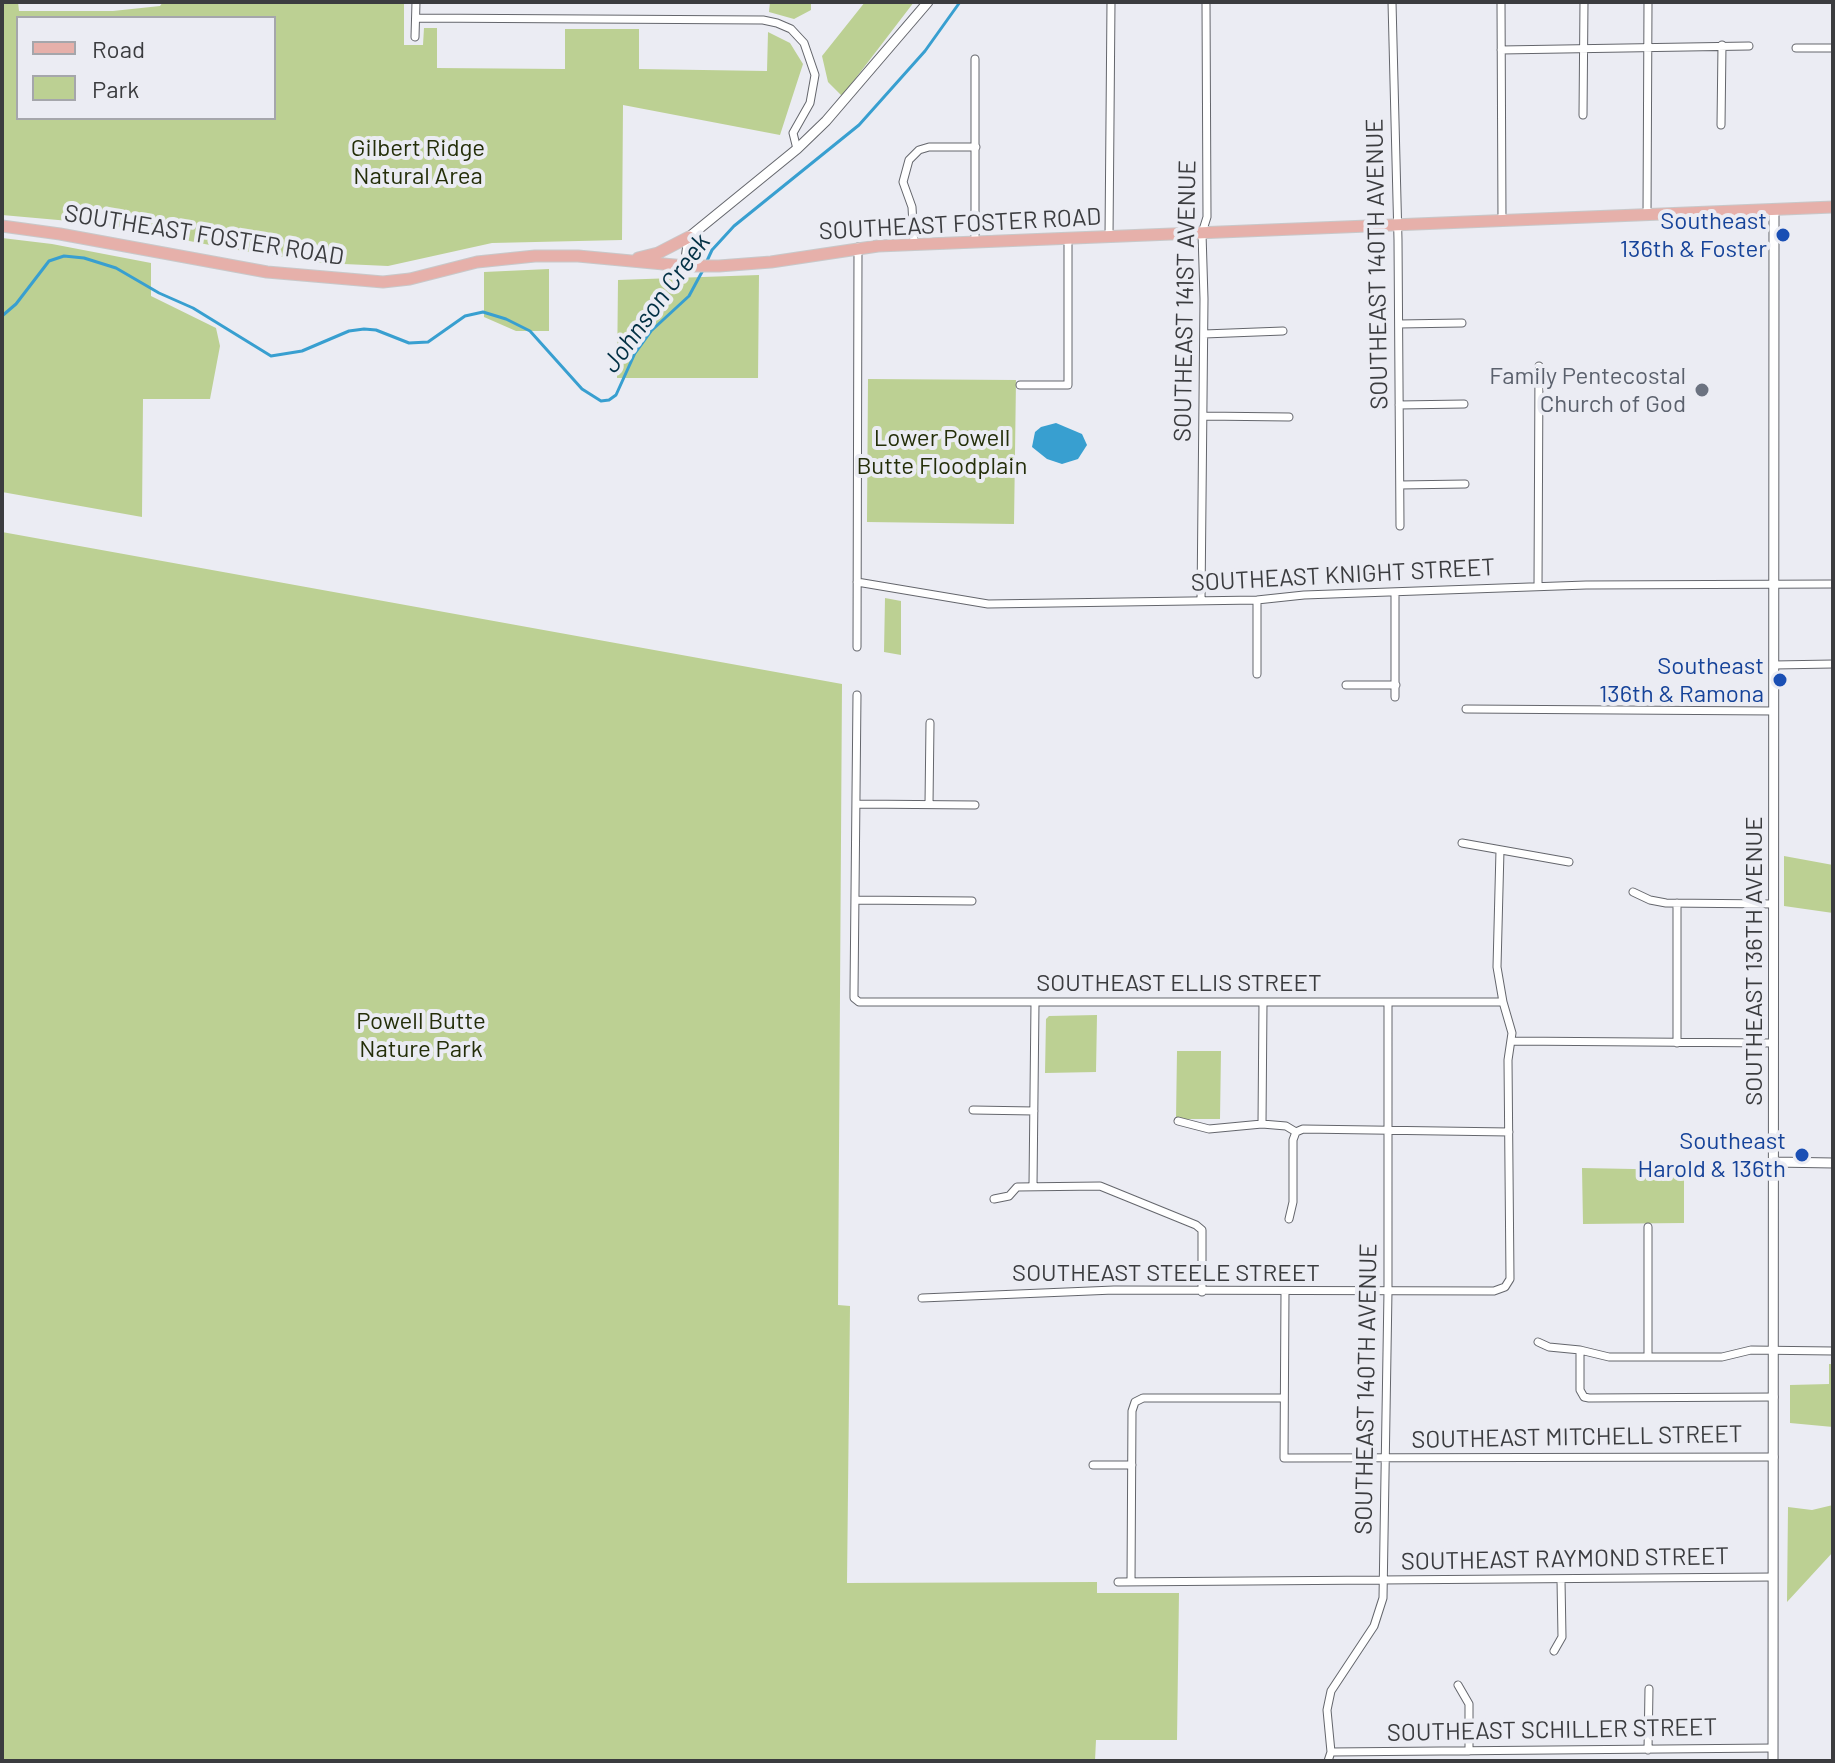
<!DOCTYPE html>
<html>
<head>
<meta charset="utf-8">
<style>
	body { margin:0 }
	#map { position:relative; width:1835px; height:1763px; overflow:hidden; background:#ebecf3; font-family:Barlow,sans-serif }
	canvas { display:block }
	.frame { position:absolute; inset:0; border:4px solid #3b3c3f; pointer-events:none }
	.legend { position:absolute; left:16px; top:16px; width:260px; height:104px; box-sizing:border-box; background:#ebecf3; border:2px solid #a5a6ab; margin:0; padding:10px 14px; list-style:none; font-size:24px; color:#3b3c3f }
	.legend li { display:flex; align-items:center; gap:16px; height:40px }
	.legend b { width:40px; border:2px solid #a5a6ab }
</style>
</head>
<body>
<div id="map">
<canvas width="1835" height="1763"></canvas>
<div class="frame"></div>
<ul class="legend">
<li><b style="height:10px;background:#e6b0aa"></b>Road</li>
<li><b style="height:22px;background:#bcd093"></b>Park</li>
</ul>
</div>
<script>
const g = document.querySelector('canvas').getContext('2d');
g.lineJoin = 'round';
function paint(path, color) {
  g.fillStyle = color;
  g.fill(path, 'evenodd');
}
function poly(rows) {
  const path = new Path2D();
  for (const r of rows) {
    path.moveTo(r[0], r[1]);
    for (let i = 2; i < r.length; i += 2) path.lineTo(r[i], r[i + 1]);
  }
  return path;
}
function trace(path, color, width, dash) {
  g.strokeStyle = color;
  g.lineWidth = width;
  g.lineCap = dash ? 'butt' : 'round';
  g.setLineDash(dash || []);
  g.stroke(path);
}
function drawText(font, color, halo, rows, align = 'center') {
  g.font = font + ' Barlow,sans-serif';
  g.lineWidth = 8;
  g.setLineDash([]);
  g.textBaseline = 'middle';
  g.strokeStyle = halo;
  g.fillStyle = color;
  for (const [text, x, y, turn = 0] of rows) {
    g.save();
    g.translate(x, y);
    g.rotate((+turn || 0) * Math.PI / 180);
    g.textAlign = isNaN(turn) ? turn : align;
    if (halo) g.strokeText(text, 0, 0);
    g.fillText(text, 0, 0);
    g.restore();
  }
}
const green = poly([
	[2,2,18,2,19,11,113,11,160,6,163,2,404,2,404,45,423,45,424,28,437,28,437,68,565,69,565,29,639,29,639,69,767,71,768,32,790,43,803,64,780,135,623,105,622,240,492,243,388,266,322,263,225,248,103,224,2,215],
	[18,18,274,18,274,118,18,118],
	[770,2,811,2,811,10,794,19,769,12],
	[865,2,914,2,842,96,828,82,822,56],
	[2,238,52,244,151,263,151,296,216,328,220,346,210,399,143,399,142,517,2,492],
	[549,269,549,331,516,331,484,317,484,272],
	[759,275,758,378,617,378,618,280],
	[868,379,1016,380,1014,524,867,522],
	[2,532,842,684,838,1305,850,1306,847,1583,1097,1582,1097,1593,1179,1593,1177,1740,1096,1740,1095,1761,2,1761],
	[885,598,901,601,901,655,884,652],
	[1784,856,1833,865,1833,913,1784,906],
	[1097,1015,1096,1072,1045,1073,1046,1019,1049,1016],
	[1177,1051,1221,1051,1220,1119,1176,1119],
	[1582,1168,1684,1170,1684,1223,1583,1224],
	[1829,1364,1833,1364,1833,1427,1790,1423,1790,1385,1829,1384],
	[1833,1505,1833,1552,1787,1602,1788,1507,1812,1510]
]);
const water = poly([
	[1056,423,1082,434,1087,445,1078,459,1062,464,1047,459,1032,447,1035,432,1041,427]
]);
const stream = poly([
	[706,263,712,250,734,226,859,125,925,51,960,2],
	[2,316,16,304,49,261,64,256,84,258,116,268,159,293,193,308,271,356,302,351,349,331,364,329,376,330,409,343,428,342,465,316,483,312,506,319,530,331,582,389,601,401,609,400,616,395,635,353,651,331,689,296,703,270]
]);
const minor = poly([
	[1392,2,1398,240,1400,526],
	[1501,2,1502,221],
	[416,18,763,20,777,23,791,29,804,43,815,75,810,103,793,133,797,149],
	[415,37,416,2],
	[1796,48,1833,48],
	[1501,50,1749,46],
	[975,59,975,242],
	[1583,115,1584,2],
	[1721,125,1722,45],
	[1647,215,1648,2],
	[1109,237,1111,2],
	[914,244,912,207,903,182,909,160,919,150,929,147,976,147],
	[1399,324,1462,323],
	[1204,334,1283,331],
	[1020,385,1068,385,1068,239],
	[1399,405,1464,404],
	[1203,416,1289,417],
	[1400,485,1465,484],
	[857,582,988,604,1257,600,1304,595,1586,585,1833,584],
	[1538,586,1539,366],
	[1395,593,1395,697],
	[1201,601,1204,299,1202,233,1207,217,1206,2],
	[857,647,858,247],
	[1774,665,1833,664],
	[1257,674,1257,600],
	[1346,685,1396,685],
	[857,695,854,992,854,998,859,1002,1503,1002],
	[1466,709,1774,711],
	[856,804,975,805],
	[929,804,930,723],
	[1462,843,1569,862],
	[1633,892,1650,900,1666,903,1774,904],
	[856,900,972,901],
	[1511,1041,1774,1043],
	[1677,1043,1677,903],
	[973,1110,1034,1111],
	[1178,1121,1209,1129,1262,1124,1286,1126,1296,1132,1303,1129,1509,1132],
	[1262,1124,1263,1002],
	[1033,1185,1035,1003],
	[994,1199,1009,1196,1017,1187,1100,1186,1196,1225,1202,1230,1202,1292],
	[1289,1219,1293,1202,1293,1140,1296,1132],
	[1648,1227,1648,1357],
	[1285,1292,1284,1458,1774,1457],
	[922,1298,1114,1290,1494,1291,1505,1287,1510,1279,1508,1060,1512,1033,1503,1002,1497,967,1500,850],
	[1538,1342,1549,1347,1580,1350,1609,1357,1722,1357,1751,1350,1833,1351],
	[1580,1350,1580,1390,1584,1397,1589,1398,1774,1397],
	[1093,1465,1132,1465],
	[1118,1582,1773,1577],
	[1131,1582,1132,1411,1135,1402,1143,1398,1284,1398],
	[1554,1651,1562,1637,1561,1580],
	[1458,1685,1469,1704,1469,1751],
	[1648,1750,1649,1689],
	[1331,1752,1773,1748],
	[1328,1761,1331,1752,1327,1710,1331,1691,1374,1626,1383,1598,1388,1291,1388,1002]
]);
const tertiary = poly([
	[685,266,689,237,797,149,826,121,928,2],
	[1774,1162,1833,1163],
	[1773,1761,1774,210]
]);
const primary = poly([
	[2,226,60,234,267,272,383,282,410,279,477,262,535,256,578,256,685,266,719,266,771,262,878,246,1833,207],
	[638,258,658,253,689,237]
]);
const markers = [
	[1783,235,8,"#1a4fb4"],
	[1702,390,8,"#6b7280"],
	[1780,680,8,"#1a4fb4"],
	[1802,1155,8,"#1a4fb4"]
];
const parkNames = [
	["Gilbert Ridge",418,148],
	["Natural Area",418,176],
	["Lower Powell",942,438],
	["Butte Floodplain",942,466],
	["Powell Butte",421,1021],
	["Nature Park",421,1049]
];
const transitNames = [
	["Southeast",1767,221],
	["136th & Foster",1767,249],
	["Southeast",1764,666],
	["136th & Ramona",1764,694],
	["Southeast",1786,1141],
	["Harold & 136th",1786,1169]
];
const streetNames = [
	["SOUTHEAST FOSTER ROAD",960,224,-3],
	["SOUTHEAST FOSTER ROAD",204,235,9],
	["SOUTHEAST 140TH AVENUE",1377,264,-91],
	["SOUTHEAST 141ST AVENUE",1185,301,-89],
	["SOUTHEAST KNIGHT STREET",1343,575,-3],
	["SOUTHEAST 136TH AVENUE",1754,961,-90],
	["SOUTHEAST ELLIS STREET",1179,983],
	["SOUTHEAST STEELE STREET",1166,1273],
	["SOUTHEAST 140TH AVENUE",1366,1389,-89],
	["SOUTHEAST MITCHELL STREET",1577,1437,-1],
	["SOUTHEAST RAYMOND STREET",1565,1559,-1],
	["SOUTHEAST SCHILLER STREET",1552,1730,-1]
];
const worshipNames = [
	["Family Pentecostal",1686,376],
	["Church of God",1686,404]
];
const waterNames = [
	["Johnson Creek",656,303,-54]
];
paint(green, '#bcd093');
paint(water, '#389fd0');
trace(stream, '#389fd0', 3);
trace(minor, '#64666c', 9);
trace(tertiary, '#64666c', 11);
trace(primary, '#c8c8c9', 13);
trace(minor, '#fff', 7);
trace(tertiary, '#fff', 9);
trace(primary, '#e6b0aa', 11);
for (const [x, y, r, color] of markers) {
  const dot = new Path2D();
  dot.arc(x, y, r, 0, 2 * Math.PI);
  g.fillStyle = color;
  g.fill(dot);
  trace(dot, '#ebecf3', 3);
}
drawText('24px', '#242e09', '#ebecf3', parkNames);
drawText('24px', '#164399', '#ebecf3', transitNames, 'right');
drawText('24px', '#3b3c3f', '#ebecf3', streetNames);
drawText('24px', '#5b616d', '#ebecf3', worshipNames, 'right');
drawText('italic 26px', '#023044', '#ebecf3', waterNames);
</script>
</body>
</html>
